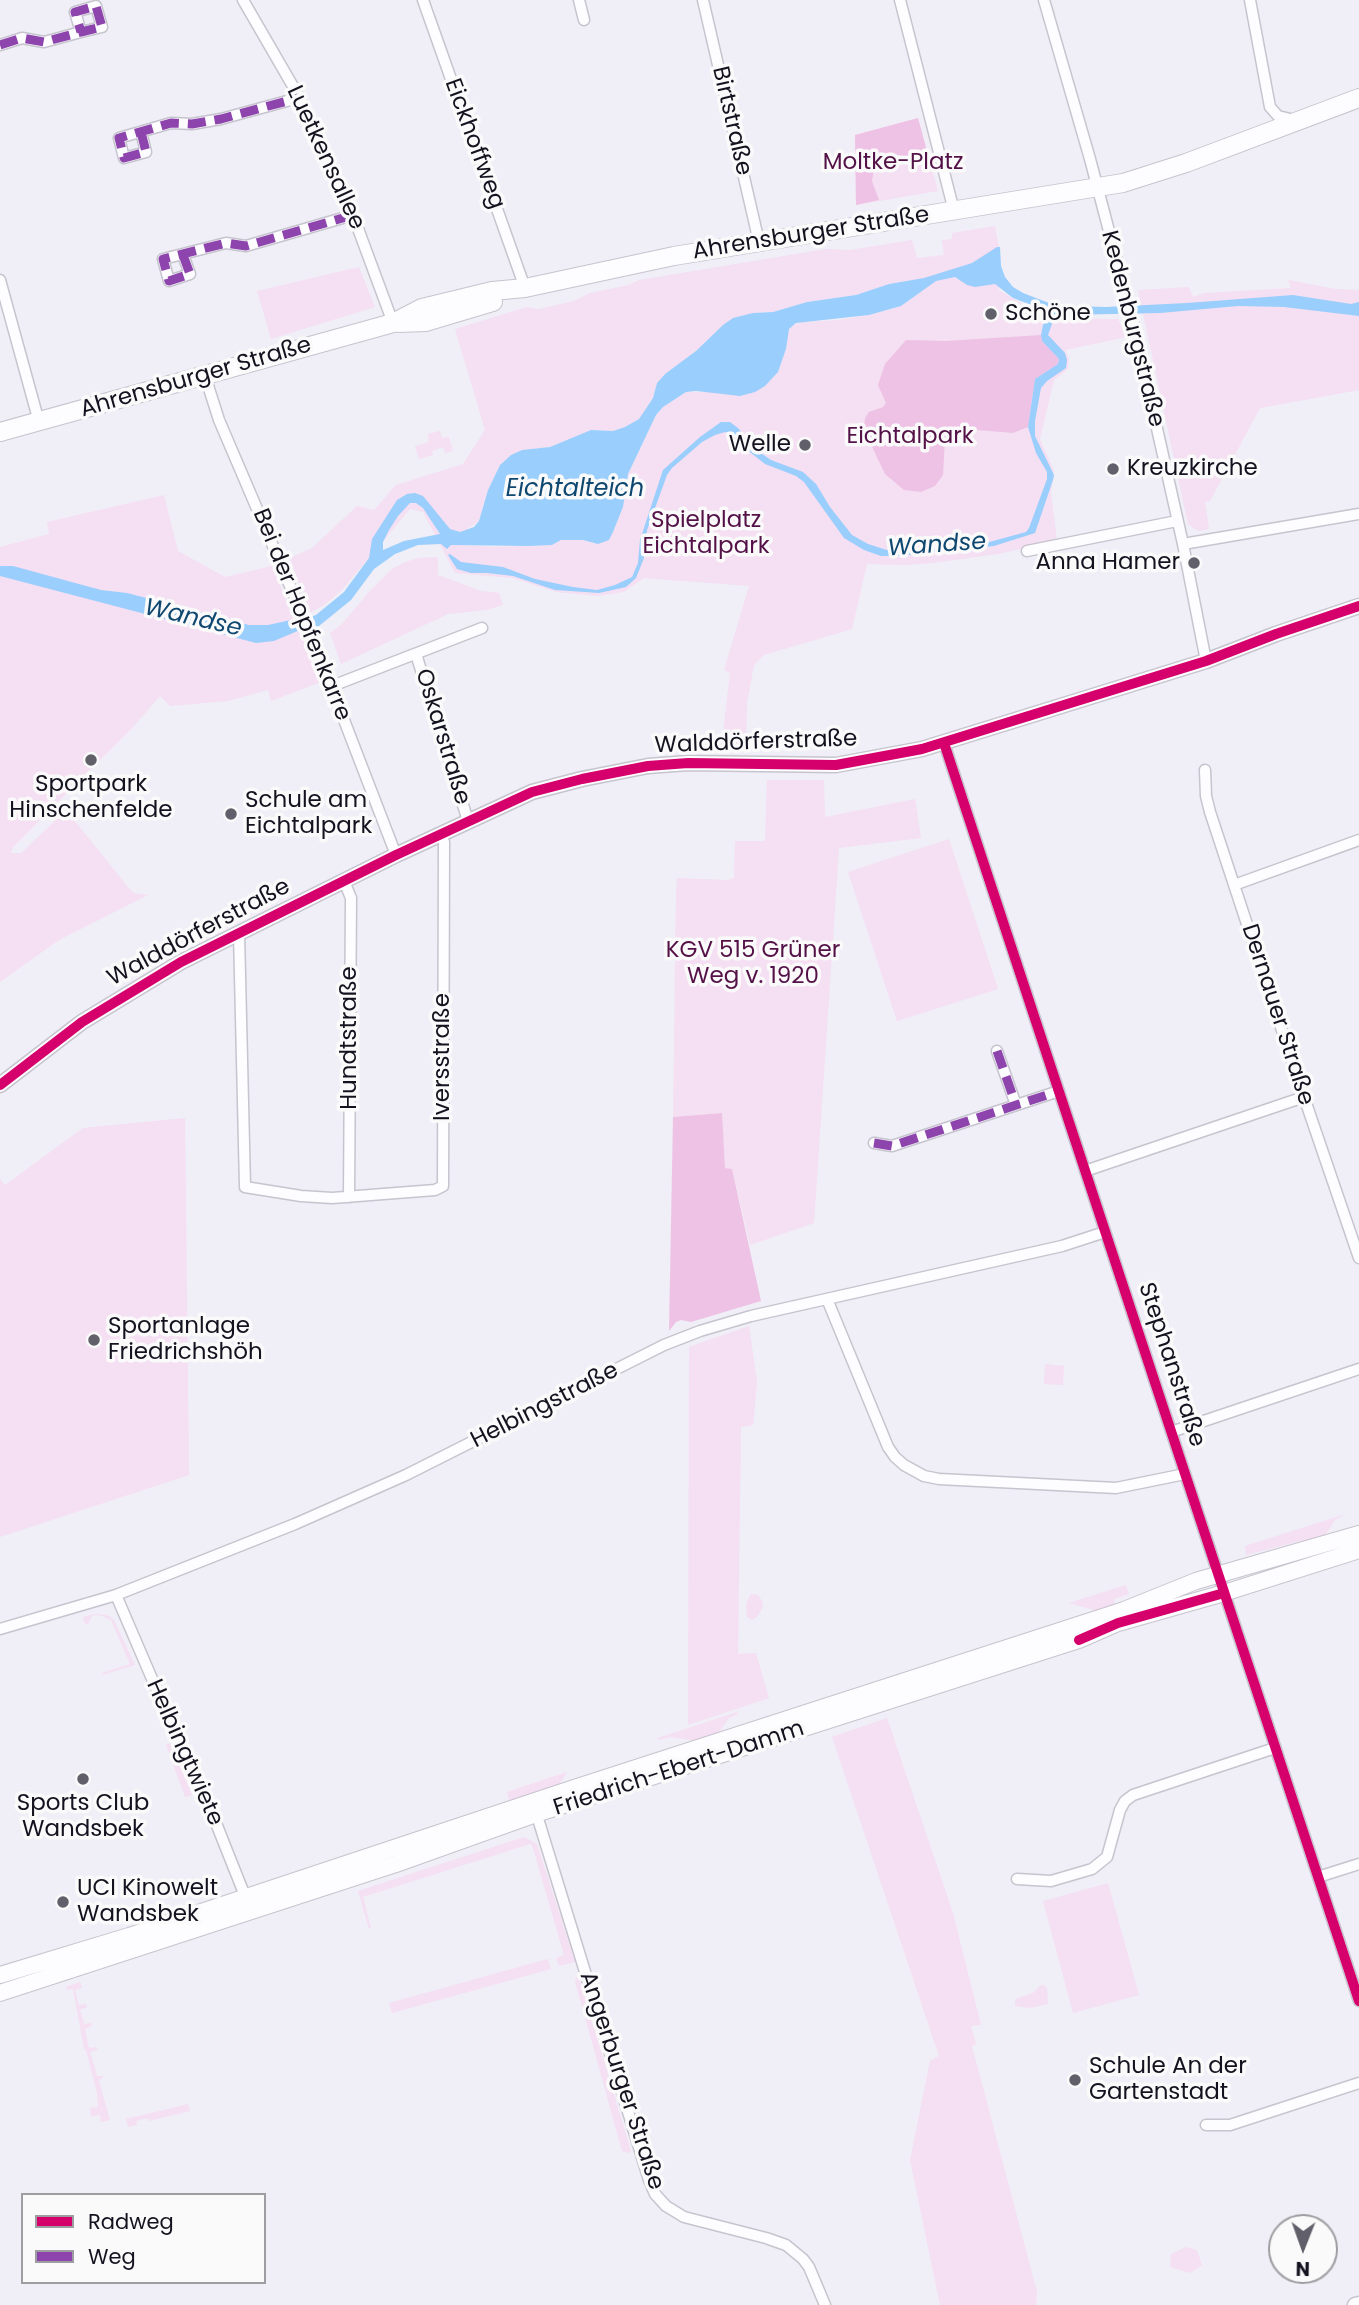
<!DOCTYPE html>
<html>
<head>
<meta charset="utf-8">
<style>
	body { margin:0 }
	#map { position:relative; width:1359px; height:2305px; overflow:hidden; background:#f0eef6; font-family:Poppins,sans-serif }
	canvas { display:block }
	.legend { position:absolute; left:21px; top:2193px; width:245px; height:91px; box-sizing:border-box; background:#fafafa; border:2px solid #9e9da2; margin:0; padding:9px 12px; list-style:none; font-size:21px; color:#14121f }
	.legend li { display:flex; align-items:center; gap:14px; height:35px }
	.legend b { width:35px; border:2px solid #9e9da2 }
	.north { position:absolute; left:1268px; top:2214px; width:70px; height:70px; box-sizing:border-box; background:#fafafa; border:2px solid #9e9da2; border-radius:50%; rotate:181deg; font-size:19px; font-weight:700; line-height:28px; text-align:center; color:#14121f }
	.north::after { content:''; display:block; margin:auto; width:24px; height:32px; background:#615f6a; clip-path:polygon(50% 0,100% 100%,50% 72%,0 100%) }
</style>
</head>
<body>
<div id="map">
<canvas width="1359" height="2305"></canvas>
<ul class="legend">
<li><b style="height:9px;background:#d6006c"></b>Radweg</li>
<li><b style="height:9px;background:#8e44ad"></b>Weg</li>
</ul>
<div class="north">N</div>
</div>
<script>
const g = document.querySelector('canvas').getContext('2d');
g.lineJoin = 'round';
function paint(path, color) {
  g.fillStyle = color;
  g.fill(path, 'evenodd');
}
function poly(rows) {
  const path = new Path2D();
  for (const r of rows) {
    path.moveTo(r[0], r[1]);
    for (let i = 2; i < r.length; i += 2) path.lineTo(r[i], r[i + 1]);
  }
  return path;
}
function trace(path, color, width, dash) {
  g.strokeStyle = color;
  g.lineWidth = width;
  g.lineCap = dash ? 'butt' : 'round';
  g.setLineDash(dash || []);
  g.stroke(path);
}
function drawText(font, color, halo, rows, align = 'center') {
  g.font = font + ' Poppins,sans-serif';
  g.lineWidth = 7;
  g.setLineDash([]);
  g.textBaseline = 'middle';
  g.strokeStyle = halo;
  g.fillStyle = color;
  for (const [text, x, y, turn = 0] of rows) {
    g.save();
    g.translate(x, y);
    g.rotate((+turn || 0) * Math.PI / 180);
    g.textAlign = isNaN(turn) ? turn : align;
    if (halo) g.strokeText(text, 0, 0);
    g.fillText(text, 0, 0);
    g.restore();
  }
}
const green = poly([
	[918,118,938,191,856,205,855,135],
	[995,226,999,247,999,290,1030,309,1074,319,1118,319,1127,337,1065,350,1069,359,1068,369,1054,380,1040,439,1054,471,1051,492,1057,541,998,554,933,563,905,565,867,564,852,629,764,655,754,665,747,703,746,750,721,750,730,673,724,670,749,586,644,578,624,592,597,596,556,592,513,578,455,573,423,512,410,509,341,591,324,605,309,613,290,558,312,548,357,506,374,510,396,485,463,464,485,430,455,329,527,307,539,309,574,301,590,293,629,285,639,280,826,249,850,250,912,240,917,258,944,255,942,240,952,239,952,233],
	[912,280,927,287,901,306,869,315,838,320,802,322,791,326,787,334,786,349,778,372,765,386,708,392,686,392,663,407,656,415,628,474,623,507,613,532,598,544,583,540,561,540,552,545,495,547,462,545,466,530,479,521,488,490,500,465,511,455,522,450,550,447,591,430,613,431,625,427,639,419,653,398,657,383,665,374,696,351,723,325,753,313,773,312,807,302,856,295,889,284],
	[359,267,375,307,271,339,257,291],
	[1288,280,1336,289,1359,290,1359,390,1260,408,1210,501,1205,502,1209,529,1198,531,1188,524,1138,290,1189,287,1193,297,1205,293,1291,288],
	[440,431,442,438,449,437,453,451,445,453,443,447,432,451,433,455,419,459,415,446,429,442,428,434],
	[164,495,178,551,225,577,272,566,321,682,271,701,268,690,228,701,170,706,160,696,133,727,13,847,11,853,21,853,57,819,74,820,128,887,134,893,148,895,59,940,0,982,0,547,49,534,47,522],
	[438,557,438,575,481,591,499,593,503,605,486,610,448,614,341,664,330,633,342,624,368,593,392,569,405,562,419,558],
	[767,780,824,780,825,817,915,799,921,838,839,848,814,1223,750,1245,732,1169,725,1168,721,1113,673,1117,676,893,677,878,727,880,734,878,735,841,765,841],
	[949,839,998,989,897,1021,848,872],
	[185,1118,189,1475,0,1537,0,1179,5,1185,83,1128],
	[749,1326,757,1382,753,1425,741,1427,738,1654,756,1653,769,1698,688,1725,689,1347],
	[1045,1364,1064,1366,1063,1385,1044,1384],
	[1346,1514,1335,1520,1324,1537,1296,1542,1246,1555,1245,1546],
	[1126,1585,1129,1594,1114,1599,1115,1604,1101,1612,1069,1603],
	[751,1594,758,1595,762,1601,763,1607,757,1617,752,1620,747,1617,746,1606,747,1601],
	[94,1614,107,1615,114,1620,135,1665,102,1675,102,1673,130,1664,111,1620,102,1616,96,1615,92,1616,88,1624,85,1624,83,1617],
	[737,1712,738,1714,729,1718,717,1735,698,1741,670,1737,659,1740,658,1738],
	[887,1718,953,1913,981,2025,971,2026,976,2044,972,2046,1037,2292,1036,2305,940,2305,910,2160,930,2061,939,2056,832,1737],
	[170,1743,192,1795,185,1797,166,1745],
	[567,1772,559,1785,531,1796,509,1800,507,1792],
	[524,1837,537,1844,575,1962,559,1966,556,1958,564,1955,532,1845,530,1844,363,1897,371,1928,369,1929,358,1891],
	[1108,1883,1139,1995,1073,2013,1043,1901],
	[548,1959,551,1969,392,2013,389,2003],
	[577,1977,579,1977,631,2151,629,2153,622,2151,575,1981],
	[80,1982,82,1988,75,1990,79,2005,86,2004,87,2007,80,2010,84,2024,91,2023,92,2026,85,2029,89,2048,97,2047,97,2050,90,2052,95,2068,97,2076,104,2076,99,2081,110,2120,101,2122,100,2115,91,2116,90,2108,98,2107,97,2093,86,2050,84,2049,73,1989,67,1990,66,1987],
	[1041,1985,1044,1985,1047,1988,1048,2004,1030,2008,1015,2006,1015,1999,1033,1993],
	[188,2104,190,2111,149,2121,148,2118,136,2121,137,2125,128,2127,126,2119],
	[1186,2247,1197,2250,1202,2265,1190,2273,1170,2267,1171,2254]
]);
const forest = poly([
	[918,118,928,155,917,161,895,154,880,160,874,168,872,181,879,200,856,205,855,135],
	[1041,335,1042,341,1059,359,1058,364,1035,379,1028,427,1013,433,978,430,945,438,943,475,935,486,921,492,904,490,885,474,866,434,864,427,865,418,869,412,883,407,886,403,878,385,885,364,906,340,946,341],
	[722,1113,725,1168,732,1169,761,1301,691,1322,681,1320,676,1322,669,1331,673,1117]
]);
const water = poly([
	[997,247,1000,247,1001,266,1005,277,1013,287,1023,293,1049,303,1068,306,1106,307,1187,303,1293,295,1351,304,1359,302,1359,316,1284,307,1238,306,1160,313,1065,315,1053,321,1048,335,1065,353,1067,360,1066,368,1047,381,1041,388,1035,421,1035,436,1054,475,1053,480,1035,533,994,546,900,556,881,556,864,550,844,538,804,482,796,476,765,464,746,449,733,435,725,432,715,435,702,442,672,468,667,475,647,530,644,558,636,578,626,587,599,593,555,590,513,576,487,573,471,573,457,569,448,555,450,554,461,562,503,567,535,579,573,587,597,590,615,585,632,577,638,563,640,540,663,470,700,437,721,422,730,422,738,428,758,451,771,460,803,472,816,484,830,507,852,535,868,544,890,551,916,550,982,544,1026,532,1029,528,1047,479,1047,472,1036,453,1028,427,1035,379,1058,364,1059,359,1042,341,1041,335,1043,325,1050,312,1013,298,995,284,975,287,967,285,955,277,936,281,901,306,869,315,796,323,789,329,786,349,778,372,765,386,755,392,740,396,696,391,686,392,663,407,656,415,628,474,623,507,613,532,609,540,598,544,583,540,561,540,552,545,529,546,451,545,447,549,441,544,418,545,395,554,374,569,351,600,319,626,300,630,274,641,256,643,0,576,0,566,13,566,101,590,127,593,249,625,268,625,291,620,294,622,316,615,344,592,369,558,372,539,397,500,407,494,415,493,423,496,450,529,460,532,474,527,479,521,488,490,500,465,511,455,522,450,550,447,591,430,613,431,625,427,639,419,653,398,657,383,665,374,696,351,723,325,733,318,753,313,773,312,807,302,856,295,889,284,924,278,972,263],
	[410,503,416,503,423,508,440,534,404,541,383,550,383,542,389,530,398,516]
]);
const minor = poly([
	[243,0,298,95,353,215,393,323],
	[423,0,525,288],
	[579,0,584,20],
	[703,0,759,242],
	[900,0,954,211],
	[1044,0,1090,159,1133,322,1183,544,1206,661],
	[1250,0,1270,107,1278,116,1294,120],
	[0,45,22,38,44,42,81,32,102,27,96,6,75,12,81,32],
	[141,132,146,152,124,158,119,138,171,123,192,124,221,119,287,101,298,95],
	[183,255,190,274,169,281,163,259,226,243,246,246,353,215],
	[0,280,39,422],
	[205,376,219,420,314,642,396,855],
	[1183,544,1359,514],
	[1027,551,1177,521],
	[416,654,468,821],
	[332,686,482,628],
	[944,743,1359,2001],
	[1205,770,1206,796,1210,812,1304,1097,1359,1258],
	[344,881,351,898,349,1197],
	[1234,885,1359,840],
	[239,933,245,1187,301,1196,332,1198,435,1190,443,1186,444,842,440,834],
	[997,1051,1016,1105],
	[874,1143,892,1146,1059,1091],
	[1085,1171,1304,1097],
	[827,1299,888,1447,895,1457,904,1465,924,1476,939,1479,1116,1488,1185,1474],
	[1171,1432,1359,1369],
	[116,1595,177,1737,206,1798,247,1901],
	[0,1629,116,1595,295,1524,406,1475,664,1345,700,1331,751,1316,1062,1246,1105,1232],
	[535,1809,649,2180,655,2194,666,2206,684,2217,766,2238,786,2245,803,2259,809,2267,825,2305],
	[1318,1877,1359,1864],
	[1017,1879,1051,1881,1092,1869,1107,1857,1120,1810,1125,1801,1133,1795,1275,1748],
	[1206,2125,1230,2125,1359,2083]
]);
const tertiary = poly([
	[0,1085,82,1022,181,962,396,855,532,792,582,779,648,766,688,763,836,765,922,749,1206,661,1276,634,1359,606],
	[1355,2305,1359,2304]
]);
const secondary = poly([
	[0,1975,129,1936,577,1787,1124,1610,1196,1581,1359,1534],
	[0,1993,396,1864,536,1814,1079,1640,1118,1623,1224,1593,1359,1550]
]);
const primary = poly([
	[398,323,426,322,493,302],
	[0,432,393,323,422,308,492,291,525,288,674,256,1123,183,1186,163,1359,98]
]);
const quiet = poly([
	[0,45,22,38,44,42,81,32,102,27,96,6,75,12,81,32],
	[141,132,146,152,124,158,119,138,171,123,192,124,221,119,287,101,298,95],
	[183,255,190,274,169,281,163,259,226,243,246,246,353,215],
	[997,1051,1016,1105],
	[874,1143,892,1146,1059,1091]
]);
const cycleway = poly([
	[944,743,1359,2001],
	[0,1085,82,1022,181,962,396,855,532,792,582,779,648,766,688,763,836,765,922,749,1206,661,1276,634,1359,606],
	[1079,1640,1118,1623,1224,1593]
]);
const markers = [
	[991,314,7,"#615f6a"],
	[805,445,7,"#615f6a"],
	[1113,469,7,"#615f6a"],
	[1194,563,7,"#615f6a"],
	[91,760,7,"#615f6a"],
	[231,814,7,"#615f6a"],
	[94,1340,7,"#615f6a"],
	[83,1779,7,"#615f6a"],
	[63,1902,7,"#615f6a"],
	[1075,2080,7,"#615f6a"]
];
const streetNames = [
	["Birtstraße",731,121,77],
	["Eickhoffweg",474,144,70],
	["Luetkensallee",325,158,65],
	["Ahrensburger Straße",811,234,-9],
	["Kedenburgstraße",1132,329,76],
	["Ahrensburger Straße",196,378,-16],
	["Bei der Hopfenkarre",301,615,68],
	["Oskarstraße",442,737,73],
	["Walddörferstraße",756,743,-2],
	["Walddörferstraße",199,933,-28],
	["Dernauer Straße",1277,1015,72],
	["Hundtstraße",350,1038,-90],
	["Iversstraße",443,1057,-90],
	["Stephanstraße",1171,1365,72],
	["Helbingstraße",545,1406,-27],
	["Helbingtwiete",184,1753,66],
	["Friedrich-Ebert-Damm",679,1769,-18],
	["Angerburger Straße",621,2081,72]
];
const parkNames = [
	["Moltke-Platz",893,163],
	["Eichtalpark",910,437],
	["Spielplatz",706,521],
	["Eichtalpark",706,547],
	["KGV 515 Grüner",753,951],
	["Weg v. 1920",753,977]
];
const poiNames = [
	["Schöne",1005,314],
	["Welle",791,445,"right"],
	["Kreuzkirche",1127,469],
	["Anna Hamer",1180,563,"right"],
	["Sportpark",91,785,"center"],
	["Hinschenfelde",91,811,"center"],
	["Schule am",245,801],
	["Eichtalpark",245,827],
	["Sportanlage",108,1327],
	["Friedrichshöh",108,1353],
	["Sports Club",83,1804,"center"],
	["Wandsbek",83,1830,"center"],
	["UCI Kinowelt",77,1889],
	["Wandsbek",77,1915],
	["Schule An der",1089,2067],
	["Gartenstadt",1089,2093]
];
const waterNames = [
	["Eichtalteich",575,490],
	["Wandse",937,546,-4],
	["Wandse",193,619,13]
];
paint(green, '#f5dff2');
paint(forest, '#eec2e5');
paint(water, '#9acefc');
trace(minor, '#c6c4ce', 13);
trace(tertiary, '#c6c4ce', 17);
trace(secondary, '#c6c4ce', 18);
trace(primary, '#c6c4ce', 20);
trace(minor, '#fdfcfe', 10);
trace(tertiary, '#fdfcfe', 14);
trace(secondary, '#fdfcfe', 16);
trace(primary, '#fdfcfe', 18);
trace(quiet, '#8e44ad', 9, [18, 9]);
trace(cycleway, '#d6006c', 10);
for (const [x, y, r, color] of markers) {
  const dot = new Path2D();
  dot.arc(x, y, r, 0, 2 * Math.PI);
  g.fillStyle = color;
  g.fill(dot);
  trace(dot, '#fafafa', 2.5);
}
drawText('23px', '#14121f', '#fafafa', streetNames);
drawText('23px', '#541147', '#fafafa', parkNames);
drawText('23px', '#14121f', '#fafafa', poiNames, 'left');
drawText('italic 24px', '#0e476f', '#fafafa', waterNames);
</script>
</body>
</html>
